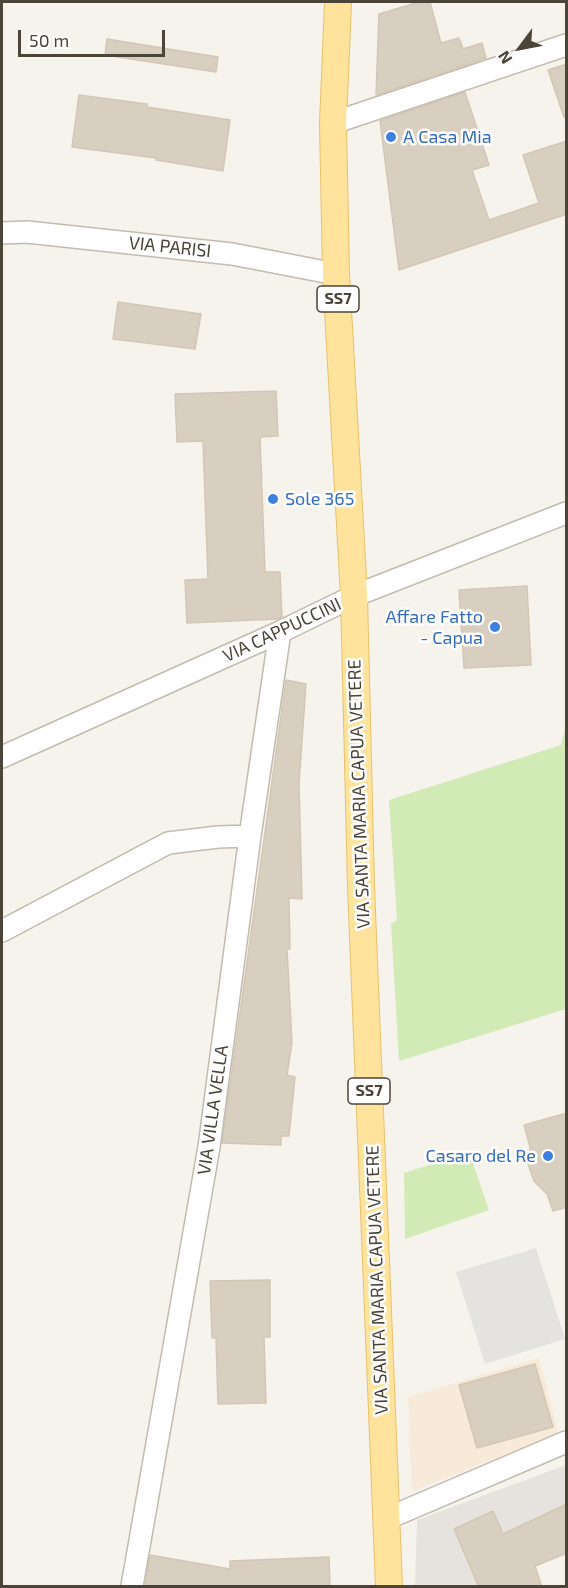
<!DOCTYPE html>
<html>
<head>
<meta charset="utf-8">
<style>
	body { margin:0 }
	#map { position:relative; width:568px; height:1588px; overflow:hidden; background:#f6f3ec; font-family:"Exo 2",sans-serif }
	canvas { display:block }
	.frame { position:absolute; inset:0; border:3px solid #4b4439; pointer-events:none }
	.north { position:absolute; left:490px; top:18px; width:60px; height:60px; -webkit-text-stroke:4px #fff; paint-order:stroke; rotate:238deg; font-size:16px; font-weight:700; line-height:24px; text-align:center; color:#4b4439 }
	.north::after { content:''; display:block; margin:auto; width:21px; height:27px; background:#4b4439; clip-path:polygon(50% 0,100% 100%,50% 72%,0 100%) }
	.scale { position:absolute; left:18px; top:30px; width:147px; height:27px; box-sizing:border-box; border:3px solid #4b4439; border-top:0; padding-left:8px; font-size:18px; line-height:21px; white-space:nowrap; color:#4b4439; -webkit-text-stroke:4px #fff; paint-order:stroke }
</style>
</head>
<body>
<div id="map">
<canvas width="568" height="1588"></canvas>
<div class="frame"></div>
<div class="north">N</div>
<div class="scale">50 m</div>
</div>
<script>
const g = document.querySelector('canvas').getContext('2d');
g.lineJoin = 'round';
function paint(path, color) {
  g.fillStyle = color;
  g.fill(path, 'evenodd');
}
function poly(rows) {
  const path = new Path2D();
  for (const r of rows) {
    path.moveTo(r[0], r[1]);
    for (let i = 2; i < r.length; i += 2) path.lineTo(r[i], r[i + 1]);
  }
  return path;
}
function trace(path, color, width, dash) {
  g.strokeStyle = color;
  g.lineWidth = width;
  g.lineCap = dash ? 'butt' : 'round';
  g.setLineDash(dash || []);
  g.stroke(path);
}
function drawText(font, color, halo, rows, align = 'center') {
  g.font = font + ' "Exo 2",sans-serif';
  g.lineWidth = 5;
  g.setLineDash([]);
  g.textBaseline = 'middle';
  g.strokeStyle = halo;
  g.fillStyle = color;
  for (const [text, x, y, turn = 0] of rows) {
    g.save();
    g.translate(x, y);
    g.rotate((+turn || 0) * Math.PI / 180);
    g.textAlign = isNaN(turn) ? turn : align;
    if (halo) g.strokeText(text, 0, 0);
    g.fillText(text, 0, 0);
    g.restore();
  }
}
const commercial = poly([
	[539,1358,559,1434,412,1491,408,1397]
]);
const industrial = poly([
	[566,1465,566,1553,491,1586,415,1586,417,1520]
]);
const green = poly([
	[566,725,566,1009,399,1061,391,924,397,920,389,800,561,745],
	[469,1152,489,1210,405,1239,404,1173]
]);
const parking = poly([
	[536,1248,565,1339,485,1364,456,1272]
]);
const building = poly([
	[419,2,430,2,441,43,459,38,463,49,482,43,486,58,376,95,379,14,419,2],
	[107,39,218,57,216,72,105,55,107,39],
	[567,64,567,117,564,117,548,70,567,64],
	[465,92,489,165,472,170,489,220,539,203,523,155,567,141,567,214,399,270,380,121,465,92],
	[79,95,147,104,147,107,230,120,223,171,156,160,156,158,72,147,79,95],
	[118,302,201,314,195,349,113,339,118,302],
	[276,391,278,436,260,437,265,572,280,572,282,617,277,619,187,623,185,580,208,579,203,441,177,442,175,394,276,391],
	[527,586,531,665,464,668,459,590,527,586],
	[286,680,306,684,299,783,302,899,289,898,290,949,287,949,292,1043,287,1075,295,1077,289,1136,281,1136,281,1145,222,1143,286,680],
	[567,1113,567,1207,553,1211,547,1194,534,1181,528,1164,530,1147,524,1125,567,1113],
	[270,1280,270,1337,264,1337,266,1403,218,1404,216,1338,212,1338,210,1281,270,1280],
	[535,1364,553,1427,477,1448,459,1385,535,1364],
	[567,1504,567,1553,535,1566,542,1587,479,1587,454,1529,493,1511,503,1534,567,1504],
	[150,1555,230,1569,230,1561,329,1557,330,1587,145,1587,150,1555]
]);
const minor = poly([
	[333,123,566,45],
	[2,233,27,232,232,254,336,274],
	[2,757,280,632,354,596,566,513],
	[2,931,168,843,218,837,250,836],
	[386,1519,566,1442],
	[132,1586,209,1147,250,836,280,632]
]);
const major = poly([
	[338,2,333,123,336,274,354,596,361,886,389,1586]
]);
const markers = [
	[391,137,6,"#3f7fe0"],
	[273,499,6,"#3f7fe0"],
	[495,627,6,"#3f7fe0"],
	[548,1156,6,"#3f7fe0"]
];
const shields = [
	[338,299,42],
	[369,1091,42]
];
const shieldNames = [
	["SS7",338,299],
	["SS7",369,1091]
];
const shopNames = [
	["A Casa Mia",403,137],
	["Sole 365",285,499],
	["Affare Fatto",483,617,"right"],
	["- Capua",483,638,"right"],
	["Casaro del Re",536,1156,"right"]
];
const streetNames = [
	["VIA PARISI",170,247,6],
	["VIA CAPPUCCINI",282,630,-25],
	["VIA SANTA MARIA CAPUA VETERE",359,794,-92],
	["VIA VILLA VELLA",213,1110,-82],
	["VIA SANTA MARIA CAPUA VETERE",377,1280,-92]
];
paint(commercial, '#f7ead8');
paint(industrial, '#e6e2dd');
paint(green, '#d2eab5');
paint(parking, '#e5e3e0');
paint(building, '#d8cfc1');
trace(building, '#d3c7b4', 1.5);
trace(minor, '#c2bbae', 24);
trace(major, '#e6c16a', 28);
trace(minor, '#fff', 21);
trace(major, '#ffe39c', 26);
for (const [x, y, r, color] of markers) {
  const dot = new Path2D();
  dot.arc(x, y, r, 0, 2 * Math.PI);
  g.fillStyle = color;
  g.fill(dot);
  trace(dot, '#fff', 2);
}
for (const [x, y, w] of shields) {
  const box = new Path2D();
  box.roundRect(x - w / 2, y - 13, w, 26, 4.5);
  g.fillStyle = '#fff';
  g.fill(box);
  trace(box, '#4b4439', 1.5);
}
drawText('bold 16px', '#4b4439', null, shieldNames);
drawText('18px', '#366cbe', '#fff', shopNames, 'left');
drawText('18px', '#4b4439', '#fff', streetNames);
</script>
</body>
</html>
